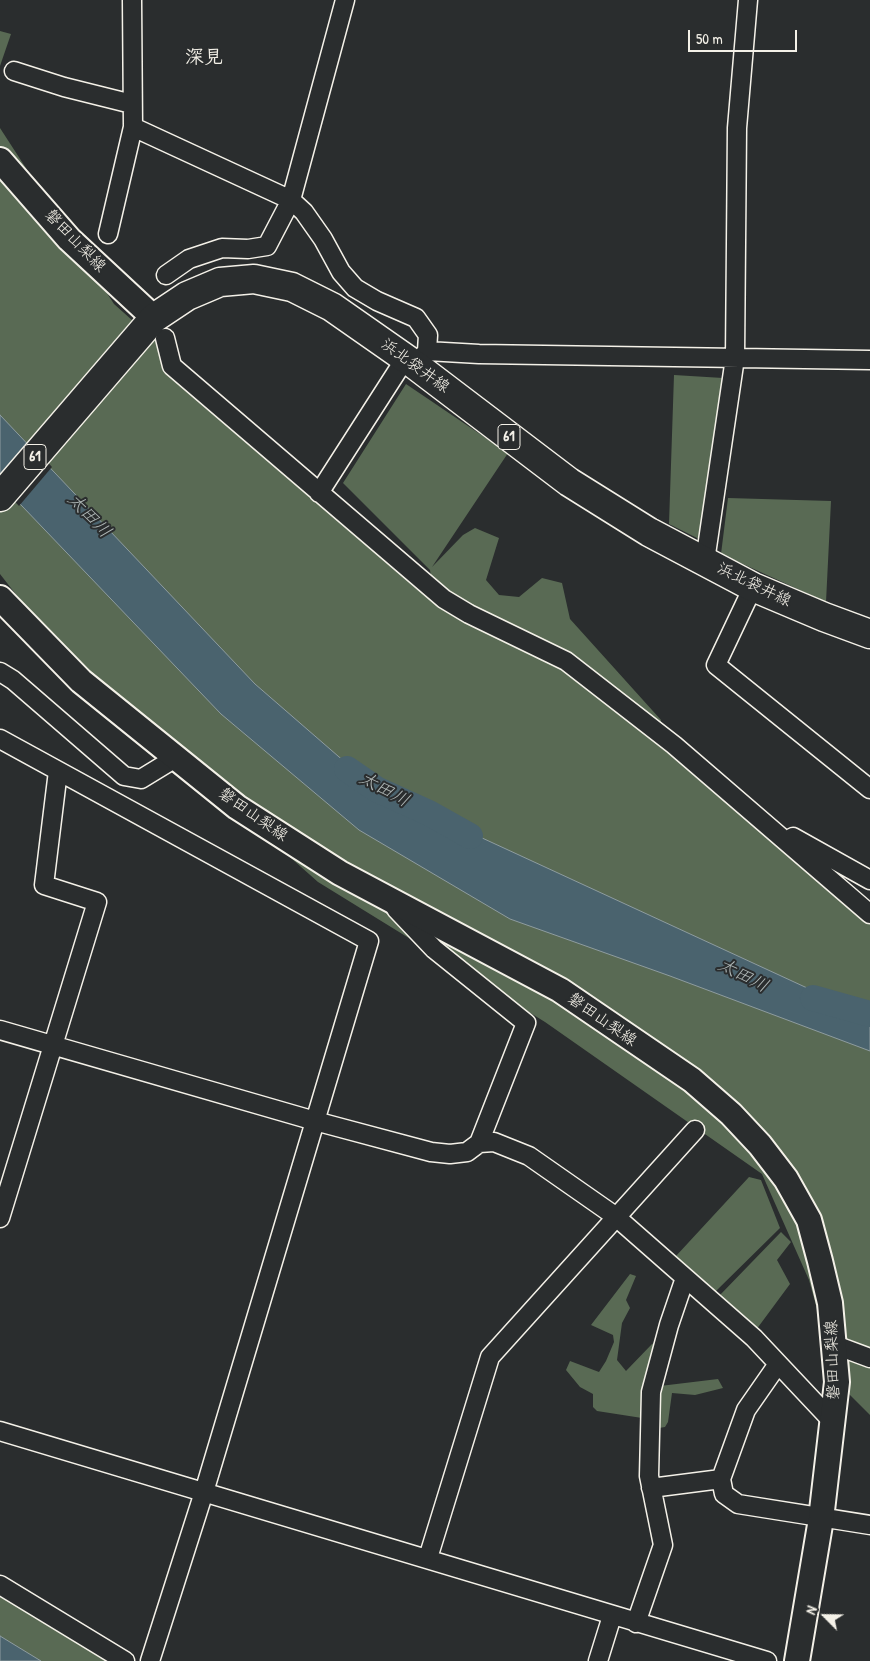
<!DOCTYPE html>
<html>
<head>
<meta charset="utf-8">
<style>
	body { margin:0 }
	#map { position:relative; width:870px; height:1661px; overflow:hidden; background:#2a2d2e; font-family:"Patrick Hand",sans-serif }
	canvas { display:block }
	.north { position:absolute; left:800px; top:1591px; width:50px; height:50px; -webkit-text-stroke:4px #2a2d2e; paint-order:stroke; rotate:293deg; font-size:14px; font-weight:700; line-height:20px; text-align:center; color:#f4f1e8 }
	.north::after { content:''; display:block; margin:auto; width:18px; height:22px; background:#f4f1e8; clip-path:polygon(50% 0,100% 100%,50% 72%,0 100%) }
	.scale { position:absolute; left:688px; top:30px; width:109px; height:22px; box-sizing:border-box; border:2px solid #f4f1e8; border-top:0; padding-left:6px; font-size:15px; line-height:18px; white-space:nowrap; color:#f4f1e8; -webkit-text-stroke:4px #2a2d2e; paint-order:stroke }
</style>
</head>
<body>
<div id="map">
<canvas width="870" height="1661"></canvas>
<div class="north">N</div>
<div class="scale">50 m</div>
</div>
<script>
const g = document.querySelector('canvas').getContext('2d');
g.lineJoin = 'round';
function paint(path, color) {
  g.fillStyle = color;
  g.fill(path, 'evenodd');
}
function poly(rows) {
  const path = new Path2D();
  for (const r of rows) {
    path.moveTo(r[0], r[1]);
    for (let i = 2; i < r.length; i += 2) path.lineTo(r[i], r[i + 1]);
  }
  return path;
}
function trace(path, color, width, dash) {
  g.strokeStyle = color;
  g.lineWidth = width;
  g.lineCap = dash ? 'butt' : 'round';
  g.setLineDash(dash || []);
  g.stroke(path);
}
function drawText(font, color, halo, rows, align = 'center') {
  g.font = font + ' "Patrick Hand","Klee One",sans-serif';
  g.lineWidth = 4;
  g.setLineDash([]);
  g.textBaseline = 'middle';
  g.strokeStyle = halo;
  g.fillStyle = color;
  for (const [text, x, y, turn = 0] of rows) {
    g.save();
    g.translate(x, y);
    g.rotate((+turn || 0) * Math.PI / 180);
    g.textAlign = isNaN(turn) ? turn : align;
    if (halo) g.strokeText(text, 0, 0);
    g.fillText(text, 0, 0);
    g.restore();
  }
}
const green = poly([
	[0,31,11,34,0,66],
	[0,128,114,304,433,589,430,570,343,483,406,384,508,453,432,567,463,535,475,528,499,538,486,580,499,595,519,597,542,578,562,583,570,619,661,720,659,728,575,668,870,914,870,1415,837,1382,809,1280,762,1174,545,1022,318,882,177,757,57,647,0,574],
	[674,375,723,378,699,539,669,524],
	[728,498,831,501,826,602,721,554],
	[749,1177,761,1180,780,1228,715,1292,676,1256],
	[781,1232,791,1242,777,1260,790,1284,756,1330,720,1295],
	[630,1274,636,1276,626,1300,630,1308,622,1323,617,1360,626,1371,652,1344,671,1335,660,1386,718,1379,723,1388,695,1395,672,1393,668,1422,665,1427,659,1428,642,1418,597,1411,593,1407,593,1394,580,1387,566,1370,570,1361,599,1372,606,1361,614,1342,613,1335,591,1325],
	[0,1584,126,1661,0,1661]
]);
const water = poly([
	[0,415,255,684,376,789,870,1017,870,1051,670,976,510,919,359,830,221,714,0,483,0,415],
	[0,1636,41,1661,0,1661,0,1636]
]);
const pier = poly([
	[29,442,52,467,19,506,0,486]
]);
const river = poly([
	[347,769,376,789,429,813,470,836],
	[813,998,870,1014]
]);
const street = poly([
	[14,71,64,87,132,104],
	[133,127,291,200,304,212,323,239,341,272,355,288,377,301,416,318,428,335,427,351,420,360],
	[108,234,133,127,132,0],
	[166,275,189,259,222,248,248,249,267,246,291,200,345,0],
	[165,338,172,366,444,599,469,614,566,661,674,745,870,914],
	[427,351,479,354,870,360],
	[319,493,405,359],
	[705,561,735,358,737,128,748,0],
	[753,587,716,665,870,789],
	[0,672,13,680,124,776,141,779,177,757],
	[0,739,369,941,204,1492,150,1661],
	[793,837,870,880],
	[0,1030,315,1121,431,1152,450,1154,467,1152,479,1143,526,1023,434,949,396,909],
	[479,1143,494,1142,529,1156,615,1216,754,1338,834,1423],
	[0,1218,97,902,44,885,58,771],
	[835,1345,870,1358],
	[778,1364,746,1410,721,1479,724,1494,738,1504,870,1525],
	[0,1431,767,1661],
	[651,1488,721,1479],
	[428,1558,490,1357,695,1130],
	[0,1585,125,1661],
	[636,1623,663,1545,649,1476,651,1392,669,1325,685,1278],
	[598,1661,612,1616]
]);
const secondary = poly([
	[0,160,69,239,154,318],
	[0,598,81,681,237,807,340,873,560,990,692,1080,731,1114,760,1145,786,1179,809,1220,820,1261,830,1303,837,1382,821,1519,797,1661]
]);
const primary = poly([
	[0,497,154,318,187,296,220,282,254,279,292,287,332,307,415,365,569,482,649,532,753,587,824,617,870,634]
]);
const shields = [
	[509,437,22],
	[35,457,22]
];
const shieldNames = [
	["61",509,437],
	["61",35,457]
];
const streetNames = [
	["磐田山梨線",75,241,46],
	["浜北袋井線",415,366,36],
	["浜北袋井線",754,585,26],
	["磐田山梨線",253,815,35],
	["磐田山梨線",602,1020,35],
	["磐田山梨線",833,1360,-92]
];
const waterNames = [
	["太田川",89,516,46],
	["太田川",384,790,28],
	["太田川",743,976,27]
];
const quarterNames = [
	["深見",204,58]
];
paint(green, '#596a54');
paint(water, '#4a636e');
trace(water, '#8e9c9f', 1);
paint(pier, '#2a2d2e');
trace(river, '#4a636e', 26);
trace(street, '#f4f1e8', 21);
trace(secondary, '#f4f1e8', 28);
trace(primary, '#f4f1e8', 31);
trace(street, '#2a2d2e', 18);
trace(secondary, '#2a2d2e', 24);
trace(primary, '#2a2d2e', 28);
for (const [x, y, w] of shields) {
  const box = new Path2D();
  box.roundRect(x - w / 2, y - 12.5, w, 25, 4);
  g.fillStyle = '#2a2d2e';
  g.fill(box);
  trace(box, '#f4f1e8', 1);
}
drawText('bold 15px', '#f4f1e8', null, shieldNames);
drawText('16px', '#f4f1e8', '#2a2d2e', streetNames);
drawText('italic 18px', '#b0b8b7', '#2a2d2e', waterNames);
drawText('bold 19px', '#f4f1e8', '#2a2d2e', quarterNames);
</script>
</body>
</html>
